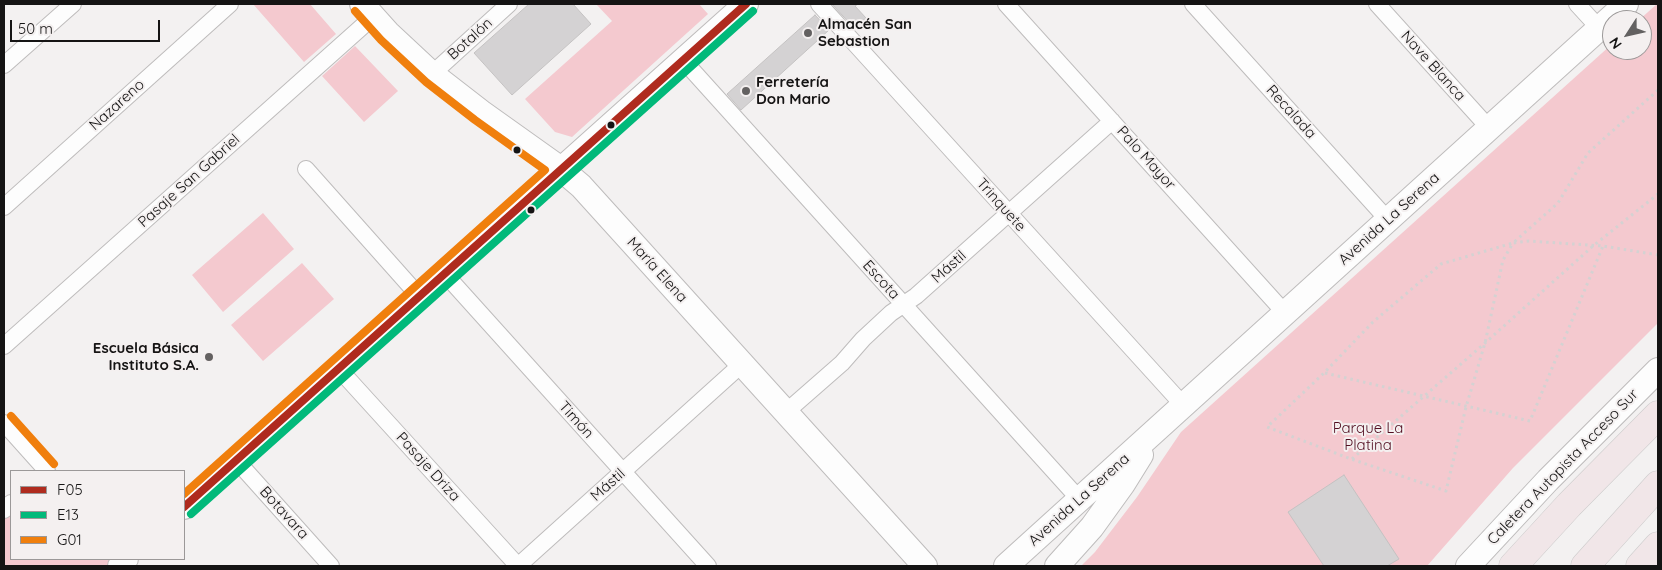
<!DOCTYPE html>
<html>
<head>
<meta charset="utf-8">
<style>
	body { margin:0 }
	#map { position:relative; width:1662px; height:570px; overflow:hidden; background:#f3f1f1; font-family:Quicksand,sans-serif }
	canvas { display:block }
	.frame { position:absolute; inset:0; border:5px solid #151414; pointer-events:none }
	.legend { position:absolute; left:10px; top:470px; width:175px; height:90px; box-sizing:border-box; background:#f4f0f0; border:1px solid #9b9898; margin:0; padding:6px 9px; list-style:none; font-size:15px; color:#151414 }
	.legend li { display:flex; align-items:center; gap:10px; height:25px }
	.legend b { width:25px; border:1px solid #9b9898 }
	.north { position:absolute; left:1602px; top:10px; width:50px; height:50px; box-sizing:border-box; background:#f4f0f0; border:1px solid #9b9898; border-radius:50%; rotate:235deg; font-size:14px; font-weight:700; line-height:20px; text-align:center; color:#151414 }
	.north::after { content:''; display:block; margin:auto; width:18px; height:22px; background:#636161; clip-path:polygon(50% 0,100% 100%,50% 72%,0 100%) }
	.scale { position:absolute; left:10px; top:20px; width:150px; height:22px; box-sizing:border-box; border:2px solid #151414; border-top:0; padding-left:6px; font-size:15px; line-height:18px; white-space:nowrap; color:#151414; -webkit-text-stroke:4px #f4f0f0; paint-order:stroke }
</style>
</head>
<body>
<div id="map">
<canvas width="1662" height="570"></canvas>
<div class="frame"></div>
<ul class="legend">
<li><b style="height:6px;background:#af2b1e"></b>F05</li>
<li><b style="height:6px;background:#01b97a"></b>E13</li>
<li><b style="height:6px;background:#f07f0d"></b>G01</li>
</ul>
<div class="north">N</div>
<div class="scale">50 m</div>
</div>
<script>
const g = document.querySelector('canvas').getContext('2d');
g.lineJoin = 'round';
function paint(path, color) {
  g.fillStyle = color;
  g.fill(path, 'evenodd');
}
function poly(rows) {
  const path = new Path2D();
  for (const r of rows) {
    path.moveTo(r[0], r[1]);
    for (let i = 2; i < r.length; i += 2) path.lineTo(r[i], r[i + 1]);
  }
  return path;
}
function trace(path, color, width, dash) {
  g.strokeStyle = color;
  g.lineWidth = width;
  g.lineCap = dash ? 'butt' : 'round';
  g.setLineDash(dash || []);
  g.stroke(path);
}
function drawText(font, color, halo, rows, align = 'center') {
  g.font = font + ' Quicksand,sans-serif';
  g.lineWidth = 4;
  g.setLineDash([]);
  g.textBaseline = 'middle';
  g.strokeStyle = halo;
  g.fillStyle = color;
  for (const [text, x, y, turn = 0] of rows) {
    g.save();
    g.translate(x, y);
    g.rotate((+turn || 0) * Math.PI / 180);
    g.textAlign = isNaN(turn) ? turn : align;
    if (halo) g.strokeText(text, 0, 0);
    g.fillText(text, 0, 0);
    g.restore();
  }
}
const green = poly([
	[253,4,310,4,336,34,304,62],
	[596,4,699,4,708,14,572,137,555,132,525,99,612,21],
	[1657,4,1658,4,1658,323,1513,468,1427,566,1081,566,1095,552,1137,497,1181,432,1612,44,1612,50,1642,50,1642,20,1639,20],
	[355,46,398,91,364,122,322,76],
	[263,213,294,249,223,312,192,275],
	[302,263,334,299,263,361,231,325],
	[11,511,11,559,115,559,115,566,4,566,4,518]
]);
const building = poly([
	[529,4,573,4,591,24,512,95,474,53,529,4],
	[832,4,858,4,855,6,866,18,854,28,832,4],
	[815,15,829,30,741,110,727,94,815,15],
	[1344,475,1399,559,1387,566,1324,566,1288,512,1344,475]
]);
const path = poly([
	[1658,90,1588,153,1558,203,1513,243,1441,264,1373,322,1324,373,1267,427,1351,459,1446,491,1466,407,1485,343,1503,260,1513,243,1529,241,1603,246,1658,255],
	[1325,373,1530,421,1603,246],
	[1352,459,1485,343,1593,246,1658,194]
]);
const street = poly([
	[819,4,1184,406],
	[1006,4,1285,313],
	[1193,4,1388,220],
	[1377,4,1489,128],
	[1577,4,1599,28],
	[683,60,1080,500],
	[4,65,73,4],
	[432,74,509,4],
	[306,169,419,296],
	[4,207,230,4],
	[444,273,708,566],
	[4,346,374,16],
	[338,368,518,566],
	[786,412,842,363,863,339,891,313,916,296,1112,121],
	[4,423,47,471],
	[236,460,331,566],
	[4,510,11,503],
	[518,566,742,364]
]);
const secondary = poly([
	[362,4,388,33,432,74,481,112,561,169,581,186,925,566],
	[184,507,746,4],
	[120,566,126,559],
	[1006,566,1626,4],
	[1057,566,1092,527,1123,484,1141,455],
	[1468,566,1548,480,1658,370]
]);
const highway = poly([
	[1513,566,1569,505,1658,415],
	[1585,566,1658,485],
	[1640,566,1658,546]
]);
const bus1 = poly([
	[184,507,746,4]
]);
const bus2 = poly([
	[191,514,753,11]
]);
const bus3 = poly([
	[11,416,54,464],
	[184,494,545,170,475,120,426,82,381,40,355,11]
]);
const markers = [
	[808,33,5,"#636161"],
	[746,91,5,"#636161"],
	[611,125,4.5,"#151414"],
	[517,150,4.5,"#151414"],
	[531,210,4.5,"#151414"],
	[209,357,5,"#636161"]
];
const poiNames = [
	["Almacén San",818,24],
	["Sebastion",818,41],
	["Ferretería",756,82],
	["Don Mario",756,99],
	["Escuela Básica",199,348,"right"],
	["Instituto S.A.",199,365,"right"]
];
const streetNames = [
	["Botalón",470,39,-42],
	["Nave Blanca",1433,66,48],
	["Nazareno",117,105,-42],
	["Recalada",1291,112,48],
	["Palo Mayor",1146,158,48],
	["Pasaje San Gabriel",189,181,-42],
	["Trinquete",1001,205,48],
	["Avenida La Serena",1389,219,-42],
	["Mástil",949,267,-42],
	["María Elena",657,270,48],
	["Escota",881,280,48],
	["Timón",576,420,48],
	["Pasaje Driza",428,467,48],
	["Caletera Autopista Acceso Sur",1563,467,-46],
	["Mástil",608,485,-42],
	["Avenida La Serena",1079,500,-42],
	["Botavara",284,513,48]
];
const parkNames = [
	["Parque La",1368,428],
	["Platina",1368,445]
];
paint(green, '#f4c9cf');
paint(building, '#d4d2d3');
trace(building, '#c4c2c2', 1);
trace(street, '#bebcbc', 18);
trace(secondary, '#bebcbc', 26);
trace(highway, '#cccbcb', 29);
trace(path, '#d4d2d2', 3, [2.5, 4]);
trace(street, '#fdfdfd', 16);
trace(secondary, '#fdfdfd', 24);
trace(highway, '#f1e6e8', 28);
trace(bus1, '#af2b1e', 8);
trace(bus2, '#01b97a', 8);
trace(bus3, '#f07f0d', 8);
for (const [x, y, r, color] of markers) {
  const dot = new Path2D();
  dot.arc(x, y, r, 0, 2 * Math.PI);
  g.fillStyle = color;
  g.fill(dot);
  trace(dot, '#f4f0f0', 2);
}
drawText('bold 15px', '#151414', '#f4f0f0', poiNames, 'left');
drawText('15px', '#151414', '#f4f0f0', streetNames);
drawText('15px', '#520e21', '#f4f0f0', parkNames);
</script>
</body>
</html>
